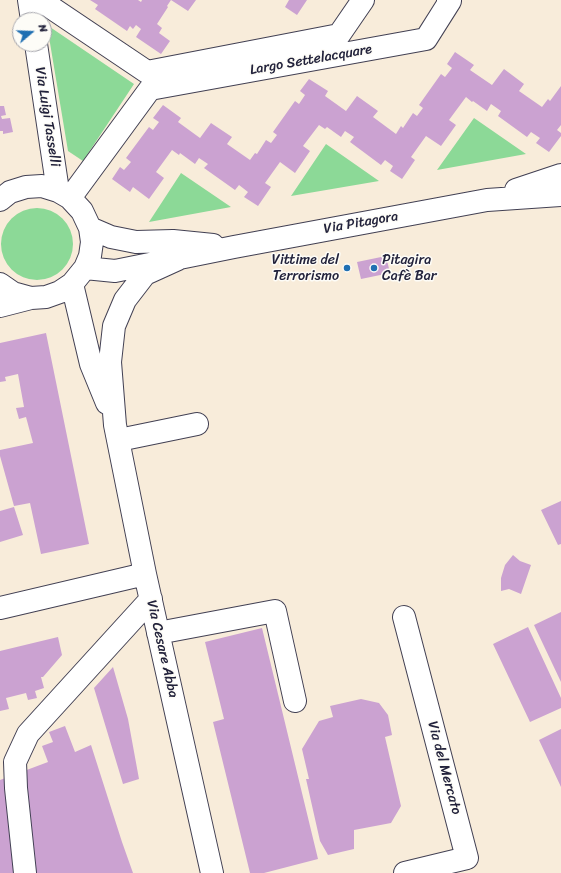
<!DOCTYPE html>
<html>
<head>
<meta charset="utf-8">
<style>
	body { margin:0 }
	#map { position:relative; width:561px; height:873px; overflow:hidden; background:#f8ecda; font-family:Sriracha,sans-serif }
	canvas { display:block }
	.north { position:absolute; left:12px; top:12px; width:40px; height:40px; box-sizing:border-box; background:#fdfcf7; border:1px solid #a5a5ac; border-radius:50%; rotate:71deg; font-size:11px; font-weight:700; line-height:16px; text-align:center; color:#22223b }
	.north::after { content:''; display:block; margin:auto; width:14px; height:18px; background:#1f6fb2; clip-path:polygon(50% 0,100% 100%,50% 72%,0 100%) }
</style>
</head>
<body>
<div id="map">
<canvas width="561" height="873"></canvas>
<div class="north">N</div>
</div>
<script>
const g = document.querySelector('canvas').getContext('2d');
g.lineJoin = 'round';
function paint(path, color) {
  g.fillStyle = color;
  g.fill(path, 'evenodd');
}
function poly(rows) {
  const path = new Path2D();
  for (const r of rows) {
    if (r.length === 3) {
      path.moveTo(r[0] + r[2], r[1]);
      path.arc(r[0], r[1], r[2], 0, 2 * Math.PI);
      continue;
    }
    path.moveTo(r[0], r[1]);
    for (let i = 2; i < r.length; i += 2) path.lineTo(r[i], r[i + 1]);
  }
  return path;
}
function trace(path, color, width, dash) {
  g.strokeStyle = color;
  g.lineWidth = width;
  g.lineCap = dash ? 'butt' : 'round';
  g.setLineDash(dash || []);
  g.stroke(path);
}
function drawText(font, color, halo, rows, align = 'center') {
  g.font = font + ' Sriracha,sans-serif';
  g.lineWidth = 3;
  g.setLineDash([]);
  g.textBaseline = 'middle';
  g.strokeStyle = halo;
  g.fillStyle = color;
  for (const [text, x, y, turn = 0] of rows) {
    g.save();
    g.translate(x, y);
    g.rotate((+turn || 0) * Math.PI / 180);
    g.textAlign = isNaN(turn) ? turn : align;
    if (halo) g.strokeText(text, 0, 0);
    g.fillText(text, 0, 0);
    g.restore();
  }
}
const green = poly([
	[47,25,134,84,83,161,68,151],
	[474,118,526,154,437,170],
	[326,144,379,181,291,196],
	[181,173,231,207,149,222],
	[37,244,36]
]);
const building = poly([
	[90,0,138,0,141,2,142,0,196,0,188,11,171,0,167,6,168,7,157,24,162,28,159,33,170,41,161,54,136,37,141,29,136,25,133,29,130,26,127,31,95,9,98,5],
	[289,0,307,0,297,15,285,7],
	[455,52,474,65,470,70,492,85,504,69,524,84,519,91,542,107,548,99,550,101,561,86,561,125,557,130,561,133,561,136,549,152,536,143,540,138,531,132,527,137,498,116,501,111,491,104,487,111,473,101,472,102,466,97,449,120,456,125,441,146,426,136,411,157,415,160,402,179,390,171,393,166,385,160,381,165,350,142,354,137,345,131,341,137,327,127,325,129,319,125,303,146,310,151,295,173,280,162,265,183,271,187,258,206,244,197,248,192,239,185,235,190,204,168,208,164,199,158,195,164,180,153,179,155,172,150,156,172,164,178,149,199,133,187,130,192,112,179,120,167,124,170,131,162,126,158,149,127,153,130,159,122,153,118,163,105,181,118,178,122,200,138,211,123,232,137,227,144,250,160,255,153,257,154,266,140,271,143,277,135,273,132,295,101,299,104,305,95,300,91,309,79,328,91,325,96,346,111,357,96,378,111,373,117,396,134,401,126,403,128,413,113,417,116,423,108,419,105,441,74,445,77,452,68,447,64],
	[0,106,4,106,6,115,1,116,2,119,10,118,13,132,3,134,3,131,0,131],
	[386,256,390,273,361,279,357,262],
	[46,333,89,544,41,554,30,503,14,506,0,456,0,450,33,443,26,417,19,419,16,408,24,407,18,374,5,377,6,381,0,382,0,343],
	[561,501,561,544,558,545,541,510],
	[14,507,23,535,0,542,0,511],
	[513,555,520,561,531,565,521,594,509,589,501,591,501,578,505,565],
	[561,612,561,682,534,625],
	[528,627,561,698,561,708,530,722,493,644],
	[262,628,318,859,264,873,250,873,213,722,224,719,205,642],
	[58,637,62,655,43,677,41,677,44,688,35,691,37,698,28,700,26,693,6,698,9,709,0,711,0,651],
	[113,667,128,719,139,779,123,784,94,688],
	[361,699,379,703,388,715,392,735,385,737,401,806,391,823,354,830,354,849,328,855,320,841,306,779,309,779,302,749,319,721,333,717,330,706],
	[65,726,75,752,91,745,122,842,133,873,0,873,0,780,48,762,42,746,53,742,49,732],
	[561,729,561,787,539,740]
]);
const minor = poly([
	[29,0,32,20],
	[40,0,147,72,339,35,363,0],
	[36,44,58,191],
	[516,190,561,175],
	[70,198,150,89,426,39,450,1,448,0],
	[0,200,10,192,26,187,42,186,58,191,70,198,82,211,90,228,92,242,90,256,85,268,72,284,60,292,46,297,31,298,0,306],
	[90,228,111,237,136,242,173,241,213,245],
	[178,259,145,274,125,300,114,326,110,362,115,425,145,574,212,873],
	[85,268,115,271,234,247,487,200,561,195],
	[0,284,13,293,31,298],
	[72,284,91,364,107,403],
	[119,440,197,424],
	[0,608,145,574],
	[404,617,467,858,405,873],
	[158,633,275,611,295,701],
	[25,873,16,788,15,762,28,734,151,599]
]);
const markers = [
	[347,268,4,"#1f6fb2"],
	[374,268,4,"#1f6fb2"]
];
const streetNames = [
	["Largo Settelacquare",311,60,-10],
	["Via Luigi Tasselli",47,117,81],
	["Via Pitagora",361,223,-10],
	["Via Cesare Abba",162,649,77],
	["Via del Mercato",444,768,75]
];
const poiNames = [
	["Vittime del",339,260],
	["Terrorismo",339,276],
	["Pitagira",382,260,"left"],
	["Cafè Bar",382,276,"left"]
];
paint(green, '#8cd997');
paint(building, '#cba2d1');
trace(minor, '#424053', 24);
trace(minor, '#fff', 22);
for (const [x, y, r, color] of markers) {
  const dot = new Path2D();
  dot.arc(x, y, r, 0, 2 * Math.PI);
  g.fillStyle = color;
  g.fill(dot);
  trace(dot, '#fdfcf7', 1.5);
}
drawText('14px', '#22223b', '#fdfcf7', streetNames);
drawText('14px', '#22223b', '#fdfcf7', poiNames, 'right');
</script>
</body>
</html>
